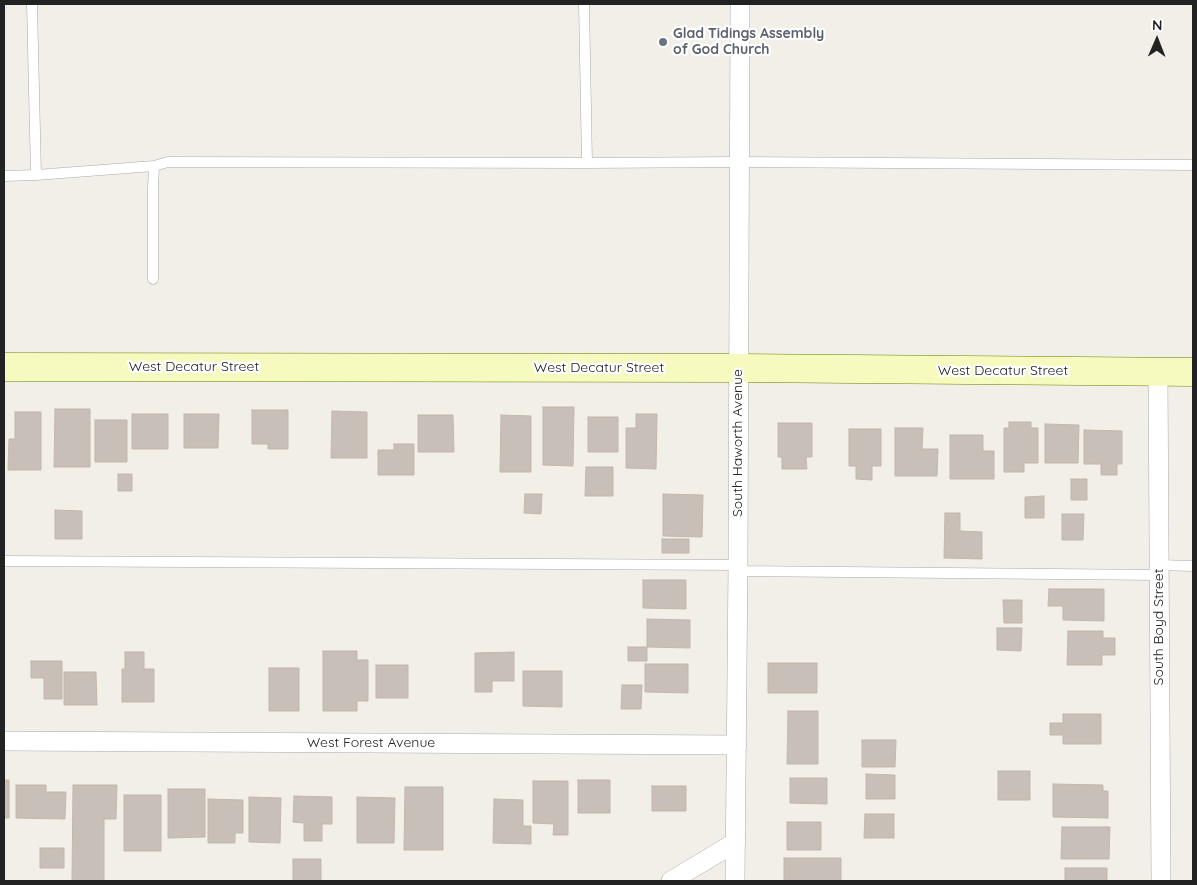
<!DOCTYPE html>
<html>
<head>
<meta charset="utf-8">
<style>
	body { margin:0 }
	#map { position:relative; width:1197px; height:885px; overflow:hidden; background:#f2efe9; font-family:Quicksand,sans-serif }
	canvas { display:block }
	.frame { position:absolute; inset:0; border:5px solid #222; pointer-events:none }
	.north { position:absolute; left:1132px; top:15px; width:50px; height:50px; -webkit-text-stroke:4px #fff; paint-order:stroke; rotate:1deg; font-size:14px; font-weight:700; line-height:20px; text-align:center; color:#222 }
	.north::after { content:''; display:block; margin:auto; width:18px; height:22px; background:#222; clip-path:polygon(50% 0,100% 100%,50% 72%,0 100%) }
</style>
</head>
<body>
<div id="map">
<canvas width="1197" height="885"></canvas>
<div class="frame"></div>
<div class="north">N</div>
</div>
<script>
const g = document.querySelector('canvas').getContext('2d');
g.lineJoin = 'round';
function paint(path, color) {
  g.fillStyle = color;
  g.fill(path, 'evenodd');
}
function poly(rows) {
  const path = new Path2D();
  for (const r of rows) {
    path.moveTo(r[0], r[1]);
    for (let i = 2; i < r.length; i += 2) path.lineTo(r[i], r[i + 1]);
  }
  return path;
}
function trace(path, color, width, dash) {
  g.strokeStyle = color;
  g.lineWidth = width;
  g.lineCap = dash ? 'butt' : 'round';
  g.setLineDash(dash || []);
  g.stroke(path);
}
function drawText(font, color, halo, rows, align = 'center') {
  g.font = font + ' Quicksand,sans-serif';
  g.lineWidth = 4.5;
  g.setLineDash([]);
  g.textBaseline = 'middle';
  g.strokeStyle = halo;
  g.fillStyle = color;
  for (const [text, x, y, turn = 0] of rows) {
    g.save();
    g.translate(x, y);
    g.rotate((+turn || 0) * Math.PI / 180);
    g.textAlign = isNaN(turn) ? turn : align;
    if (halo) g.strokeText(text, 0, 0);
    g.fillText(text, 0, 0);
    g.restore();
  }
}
const building = poly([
	[543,407,574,407,573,466,543,465,543,407],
	[55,409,90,409,90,467,54,467,55,409],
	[252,410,288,410,288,449,268,449,268,444,252,444,252,410],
	[332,411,367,412,367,458,331,458,332,411],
	[15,412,41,412,41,470,8,470,9,439,15,439,15,412],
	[132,414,168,414,168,449,132,449,132,414],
	[184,414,219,414,218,448,184,448,184,414],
	[636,414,657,414,656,469,626,468,626,428,636,428,636,414],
	[418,415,453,415,454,452,418,452,418,415],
	[501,415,531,416,531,472,500,472,501,415],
	[588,417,618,417,618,452,588,452,588,417],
	[95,420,127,420,127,462,95,462,95,420],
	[1009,422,1031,422,1031,428,1038,428,1038,463,1024,463,1024,472,1004,472,1004,428,1009,428,1009,422],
	[778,423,812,423,812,457,806,457,807,469,782,469,782,457,778,457,778,423],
	[1045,424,1079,425,1078,463,1045,463,1045,424],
	[895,428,923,428,922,449,938,449,937,476,895,476,895,428],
	[849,429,881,429,881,466,872,466,872,480,856,479,856,466,849,466,849,429],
	[1084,430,1122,431,1122,464,1117,464,1117,475,1101,475,1101,464,1084,464,1084,430],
	[950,435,983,435,983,451,994,451,994,479,950,479,950,435],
	[394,444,414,444,414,475,378,475,378,450,394,450,394,444],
	[586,467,613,467,613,496,585,496,586,467],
	[118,474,132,474,132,491,118,491,118,474],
	[1071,479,1087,479,1087,500,1071,500,1071,479],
	[525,494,542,494,541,514,524,513,525,494],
	[663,494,703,495,702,537,663,536,663,494],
	[1044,496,1044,518,1025,518,1025,497,1044,496],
	[55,510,82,511,82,539,55,539,55,510],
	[945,513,960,513,960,531,982,532,982,559,944,558,945,513],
	[1062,514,1084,514,1083,540,1062,540,1062,514],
	[662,539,689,539,689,553,662,553,662,539],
	[643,580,686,580,686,609,643,608,643,580],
	[1049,589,1104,589,1104,621,1063,620,1063,606,1048,606,1049,589],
	[1003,600,1022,600,1022,623,1004,623,1003,600],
	[647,619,690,620,690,648,647,647,647,619],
	[997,628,1022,628,1021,651,997,650,997,628],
	[1068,631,1103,631,1103,638,1115,638,1115,655,1102,655,1102,665,1067,665,1068,631],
	[628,647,647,647,647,661,628,661,628,647],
	[323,651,357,651,357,660,368,660,368,701,357,701,357,711,323,711,323,651],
	[125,652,144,652,144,669,154,669,154,702,122,702,122,669,125,669,125,652],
	[514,652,514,681,492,681,492,692,475,692,475,653,514,652],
	[31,661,62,661,62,699,44,699,44,678,31,678,31,661],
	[768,663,817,663,817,693,768,693,768,663],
	[645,664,688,664,688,693,645,692,645,664],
	[376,665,408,665,408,698,376,698,376,665],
	[269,668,299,668,299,711,269,711,269,668],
	[523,671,562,671,562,707,523,706,523,671],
	[64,672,96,672,97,705,64,705,64,672],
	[622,685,642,685,641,709,621,709,622,685],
	[788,711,818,711,818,764,787,764,788,711],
	[1063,714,1101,714,1101,744,1063,744,1063,735,1050,735,1050,723,1063,723,1063,714],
	[862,740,896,740,895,767,862,767,862,740],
	[998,771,1030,771,1030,800,998,800,998,771],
	[866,774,895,775,895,799,866,799,866,774],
	[790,778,827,778,827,804,790,803,790,778],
	[4,780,9,780,9,818,4,818,4,780],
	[578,780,610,780,610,813,578,813,578,780],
	[533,781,568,781,568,835,553,835,554,824,533,823,533,781],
	[1053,784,1103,785,1103,791,1108,791,1108,818,1053,817,1053,784],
	[16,785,46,785,46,792,66,792,65,819,16,818,16,785],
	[73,785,117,785,116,819,104,819,104,881,72,881,73,785],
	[652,786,686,786,686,811,652,811,652,786],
	[405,787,443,787,443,850,404,850,405,787],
	[168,789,205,789,205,837,168,838,168,789],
	[124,795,161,795,161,851,124,851,124,795],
	[294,796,332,797,332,824,322,824,322,841,304,841,304,823,293,822,294,796],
	[249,797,281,798,280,843,249,842,249,797],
	[357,797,395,798,394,843,357,843,357,797],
	[208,799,243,800,243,833,235,833,235,843,208,843,208,799],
	[494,799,523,800,523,826,531,826,531,844,493,843,494,799],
	[865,814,894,814,894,838,864,838,865,814],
	[787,822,821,822,821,850,787,850,787,822],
	[1062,827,1110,827,1109,859,1061,859,1062,827],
	[40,848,64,848,64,868,40,868,40,848],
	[784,858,841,858,841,881,784,881,784,858],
	[293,859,321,859,321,881,293,881,293,859],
	[1065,868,1107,868,1107,881,1065,881,1065,868]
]);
const lane = poly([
	[584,4,587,163],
	[154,166,168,162,587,163,739,162,1193,165],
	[36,175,154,166,153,188,153,279],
	[4,176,36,175,32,4],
	[4,561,738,565],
	[1159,565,1193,566],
	[738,571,1159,575]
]);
const street = poly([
	[1158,372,1161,881],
	[4,741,737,745],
	[671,881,736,842],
	[735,881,738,565,740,4]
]);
const secondary = poly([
	[4,367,738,368,1193,372]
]);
const markers = [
	[663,42,5,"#6b7280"]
];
const worshipNames = [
	["Glad Tidings Assembly",673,34],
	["of God Church",673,50]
];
const streetNames = [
	["West Decatur Street",194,367],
	["West Decatur Street",599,368],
	["West Decatur Street",1003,371],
	["South Haworth Avenue",738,443,-90],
	["South Boyd Street",1159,627,-90],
	["West Forest Avenue",371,743]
];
paint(building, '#c7bfb8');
trace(building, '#c4b6ab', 1);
trace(lane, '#a9a9a9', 11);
trace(street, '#a9a9a9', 20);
trace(secondary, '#707d05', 29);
trace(lane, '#fff', 10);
trace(street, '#fff', 19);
trace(secondary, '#f7fabf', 28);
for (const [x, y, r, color] of markers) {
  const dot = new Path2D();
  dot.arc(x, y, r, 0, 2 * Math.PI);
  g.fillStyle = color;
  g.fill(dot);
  trace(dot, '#fff', 2);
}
drawText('bold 14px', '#5b616d', '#fff', worshipNames, 'left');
drawText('14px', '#222', '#fff', streetNames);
</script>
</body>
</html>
